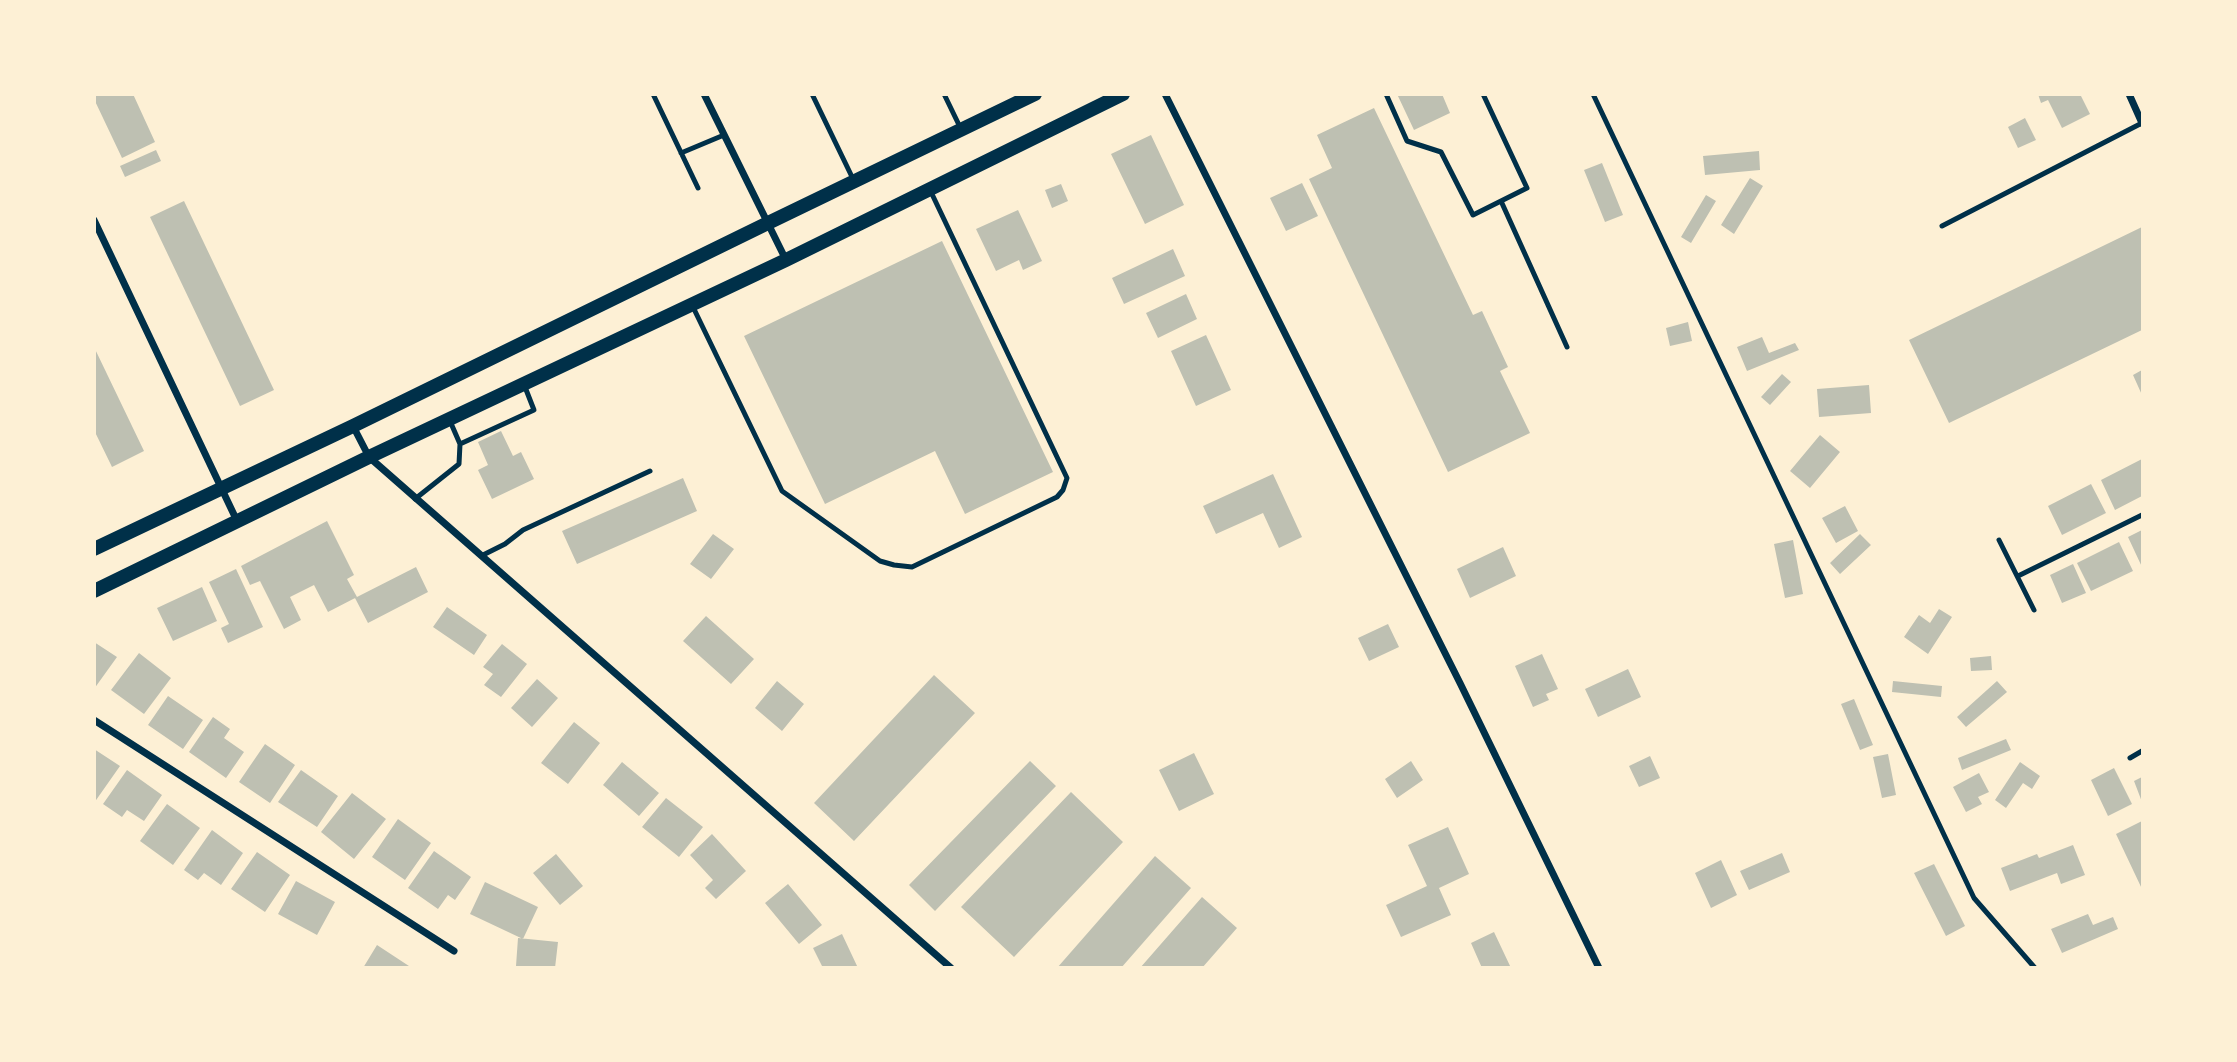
<!DOCTYPE html>
<html>
<head>
<meta charset="utf-8">
<style>
	body { margin:0 }
	#map { position:relative; width:2237px; height:1062px; overflow:hidden; background:#fdf0d5; font-family:"Alegreya Sans",sans-serif }
	canvas { display:block }
	.frame { position:absolute; inset:0; border:96px solid #fdf0d5; pointer-events:none }
</style>
</head>
<body>
<div id="map">
<canvas width="2237" height="1062"></canvas>
<div class="frame"></div>
</div>
<script>
const g = document.querySelector('canvas').getContext('2d');
g.lineJoin = 'round';
function paint(path, color) {
  g.fillStyle = color;
  g.fill(path, 'evenodd');
}
function poly(rows) {
  const path = new Path2D();
  for (const r of rows) {
    path.moveTo(r[0], r[1]);
    for (let i = 2; i < r.length; i += 2) path.lineTo(r[i], r[i + 1]);
  }
  return path;
}
function trace(path, color, width, dash) {
  g.strokeStyle = color;
  g.lineWidth = width;
  g.lineCap = dash ? 'butt' : 'round';
  g.setLineDash(dash || []);
  g.stroke(path);
}
const building = poly([
	[94,94,133,94,155,142,122,158,94,99],
	[1397,94,1442,94,1450,113,1414,130],
	[2038,94,2080,94,2090,114,2062,128,2048,100,2041,103],
	[1374,108,1473,315,1482,311,1508,367,1500,371,1530,433,1448,472,1309,179,1332,168,1317,135],
	[2025,118,2036,140,2018,148,2008,127],
	[1151,135,1184,205,1145,224,1111,154],
	[156,150,161,161,125,177,120,166],
	[1759,151,1760,170,1705,175,1703,156],
	[1602,163,1623,215,1605,222,1584,170],
	[1750,178,1763,186,1734,234,1721,225],
	[1302,183,1318,216,1286,231,1270,198],
	[1061,184,1068,201,1052,208,1045,190],
	[1706,195,1716,201,1691,243,1681,237],
	[184,201,274,390,240,406,150,217],
	[1018,210,1042,261,1023,270,1019,260,996,271,976,229],
	[2142,227,2142,330,1949,423,1909,340],
	[942,241,1053,472,965,514,935,451,825,504,744,336],
	[1173,249,1185,276,1124,304,1112,278],
	[1186,294,1197,319,1158,338,1146,313],
	[1688,322,1692,341,1670,346,1666,328],
	[1206,335,1231,390,1196,406,1171,351],
	[1762,337,1769,353,1795,343,1799,350,1747,371,1737,347],
	[94,347,144,451,112,467,94,430],
	[2142,370,2142,395,2133,375],
	[1782,374,1791,382,1770,405,1761,397],
	[1869,385,1871,413,1819,417,1817,389],
	[501,431,513,456,521,452,534,479,492,499,478,470,488,465,478,442],
	[1820,435,1840,452,1810,488,1790,471],
	[2142,459,2142,496,2115,510,2101,480],
	[1273,474,1302,537,1279,548,1263,513,1216,534,1203,506],
	[683,478,697,511,577,564,562,531],
	[2091,484,2106,513,2062,535,2048,506],
	[1845,506,1858,531,1836,543,1822,518],
	[327,521,354,575,347,579,357,597,328,612,314,585,290,597,301,620,284,629,260,581,250,585,241,566],
	[2142,530,2142,567,2128,537],
	[713,534,734,549,711,579,690,564],
	[1860,534,1871,545,1840,574,1830,563],
	[1793,540,1803,594,1785,598,1774,544],
	[2119,542,2133,571,2091,591,2077,563],
	[1503,547,1516,576,1470,598,1457,569],
	[2073,564,2086,593,2062,603,2050,575],
	[416,567,428,592,368,623,355,598],
	[236,569,263,627,228,643,221,628,229,624,209,582],
	[202,587,217,621,173,641,157,608],
	[447,607,487,635,474,655,433,627],
	[1939,609,1952,617,1928,654,1904,637,1919,615,1930,623],
	[706,616,754,659,731,684,683,641],
	[1388,624,1399,647,1369,661,1358,638],
	[94,642,117,657,94,689],
	[502,644,527,664,501,697,484,685,493,674,483,667],
	[139,653,171,678,144,714,111,690],
	[1542,654,1558,689,1546,694,1549,700,1533,707,1515,666],
	[1991,656,1992,670,1971,671,1970,658],
	[1628,669,1641,697,1598,717,1585,689],
	[934,675,975,713,854,841,814,803],
	[537,679,558,698,532,727,511,708],
	[777,681,804,704,782,731,755,708],
	[1893,681,1942,686,1941,697,1892,692],
	[1997,681,2007,692,1966,727,1957,717],
	[168,696,203,720,183,749,148,725],
	[1854,699,1873,745,1860,750,1841,704],
	[213,717,230,729,224,738,244,752,226,778,189,752],
	[574,722,600,743,568,784,541,763],
	[2006,739,2011,750,1962,770,1958,758],
	[265,744,295,765,270,803,239,782],
	[94,749,120,766,94,803],
	[1194,753,1214,794,1179,811,1159,770],
	[1888,754,1896,795,1882,798,1873,757],
	[1650,756,1660,778,1639,787,1629,766],
	[1030,761,1056,786,935,911,909,885],
	[1411,761,1423,780,1397,798,1385,779],
	[622,762,659,793,639,816,603,785],
	[2020,762,2040,776,2032,789,2023,783,2006,808,1995,800],
	[2114,768,2132,804,2108,816,2091,780],
	[127,770,162,795,144,821,127,810,122,817,103,804],
	[301,770,338,796,317,827,278,802],
	[1979,773,1989,792,1978,797,1982,804,1966,812,1953,787],
	[2142,777,2142,802,2134,781],
	[1071,792,1123,842,1014,957,961,907],
	[352,793,386,819,354,859,321,832],
	[666,798,703,827,679,857,642,827],
	[167,804,200,828,173,865,140,841],
	[398,819,431,843,405,880,372,857],
	[2142,821,2142,889,2116,834],
	[1448,827,1469,874,1439,888,1451,915,1401,937,1386,905,1427,886,1408,845],
	[212,830,243,853,221,885,204,873,198,880,184,870],
	[712,834,746,871,716,899,705,888,713,880,690,855],
	[2073,845,2085,875,2061,884,2057,873,2010,891,2001,868,2037,854,2039,858],
	[434,851,471,877,455,900,448,895,438,909,408,888],
	[257,852,290,875,265,912,231,889],
	[1782,853,1790,872,1749,890,1740,871],
	[556,854,583,886,560,905,533,873],
	[1155,856,1191,888,1121,968,1057,968],
	[1721,860,1737,895,1711,908,1695,873],
	[1934,864,1965,926,1946,936,1914,873],
	[296,881,335,902,317,935,278,914],
	[485,882,538,907,523,939,470,914],
	[788,884,822,925,799,944,765,903],
	[1202,897,1237,928,1202,968,1140,968],
	[2088,914,2093,925,2113,917,2118,929,2062,953,2051,929],
	[1494,932,1511,968,1482,968,1471,943],
	[842,934,858,968,823,968,813,948],
	[518,938,558,942,555,968,516,966],
	[377,945,412,968,363,968]
]);
const service = poly([
	[653,94,698,188],
	[812,94,854,181],
	[944,94,960,127],
	[1386,94,1407,141,1441,152,1473,215,1501,201],
	[1483,94,1527,188,1501,201,1567,347],
	[1593,94,1974,898,2035,968],
	[681,153,724,135],
	[1942,226,2142,123],
	[693,307,782,491,880,561,894,565,912,567,1057,497,1063,490,1067,478,931,192],
	[450,421,460,444],
	[415,499,459,464,460,444,534,410,525,387],
	[1999,540,2034,610],
	[481,556,505,544,523,530,650,471],
	[2018,576,2142,515],
	[2130,758,2142,751]
]);
const minor = poly([
	[704,94,786,260],
	[1165,94,1460,683,1599,968],
	[2129,94,2142,123],
	[94,220,237,521],
	[353,426,369,457,951,968],
	[94,720,454,951]
]);
const secondary = poly([
	[94,549,353,426,768,223,1035,94],
	[94,591,369,457,786,260,1123,94]
]);
paint(building, '#bec0b2');
trace(service, '#003049', 5);
trace(minor, '#003049', 7);
trace(secondary, '#003049', 14);
</script>
</body>
</html>
